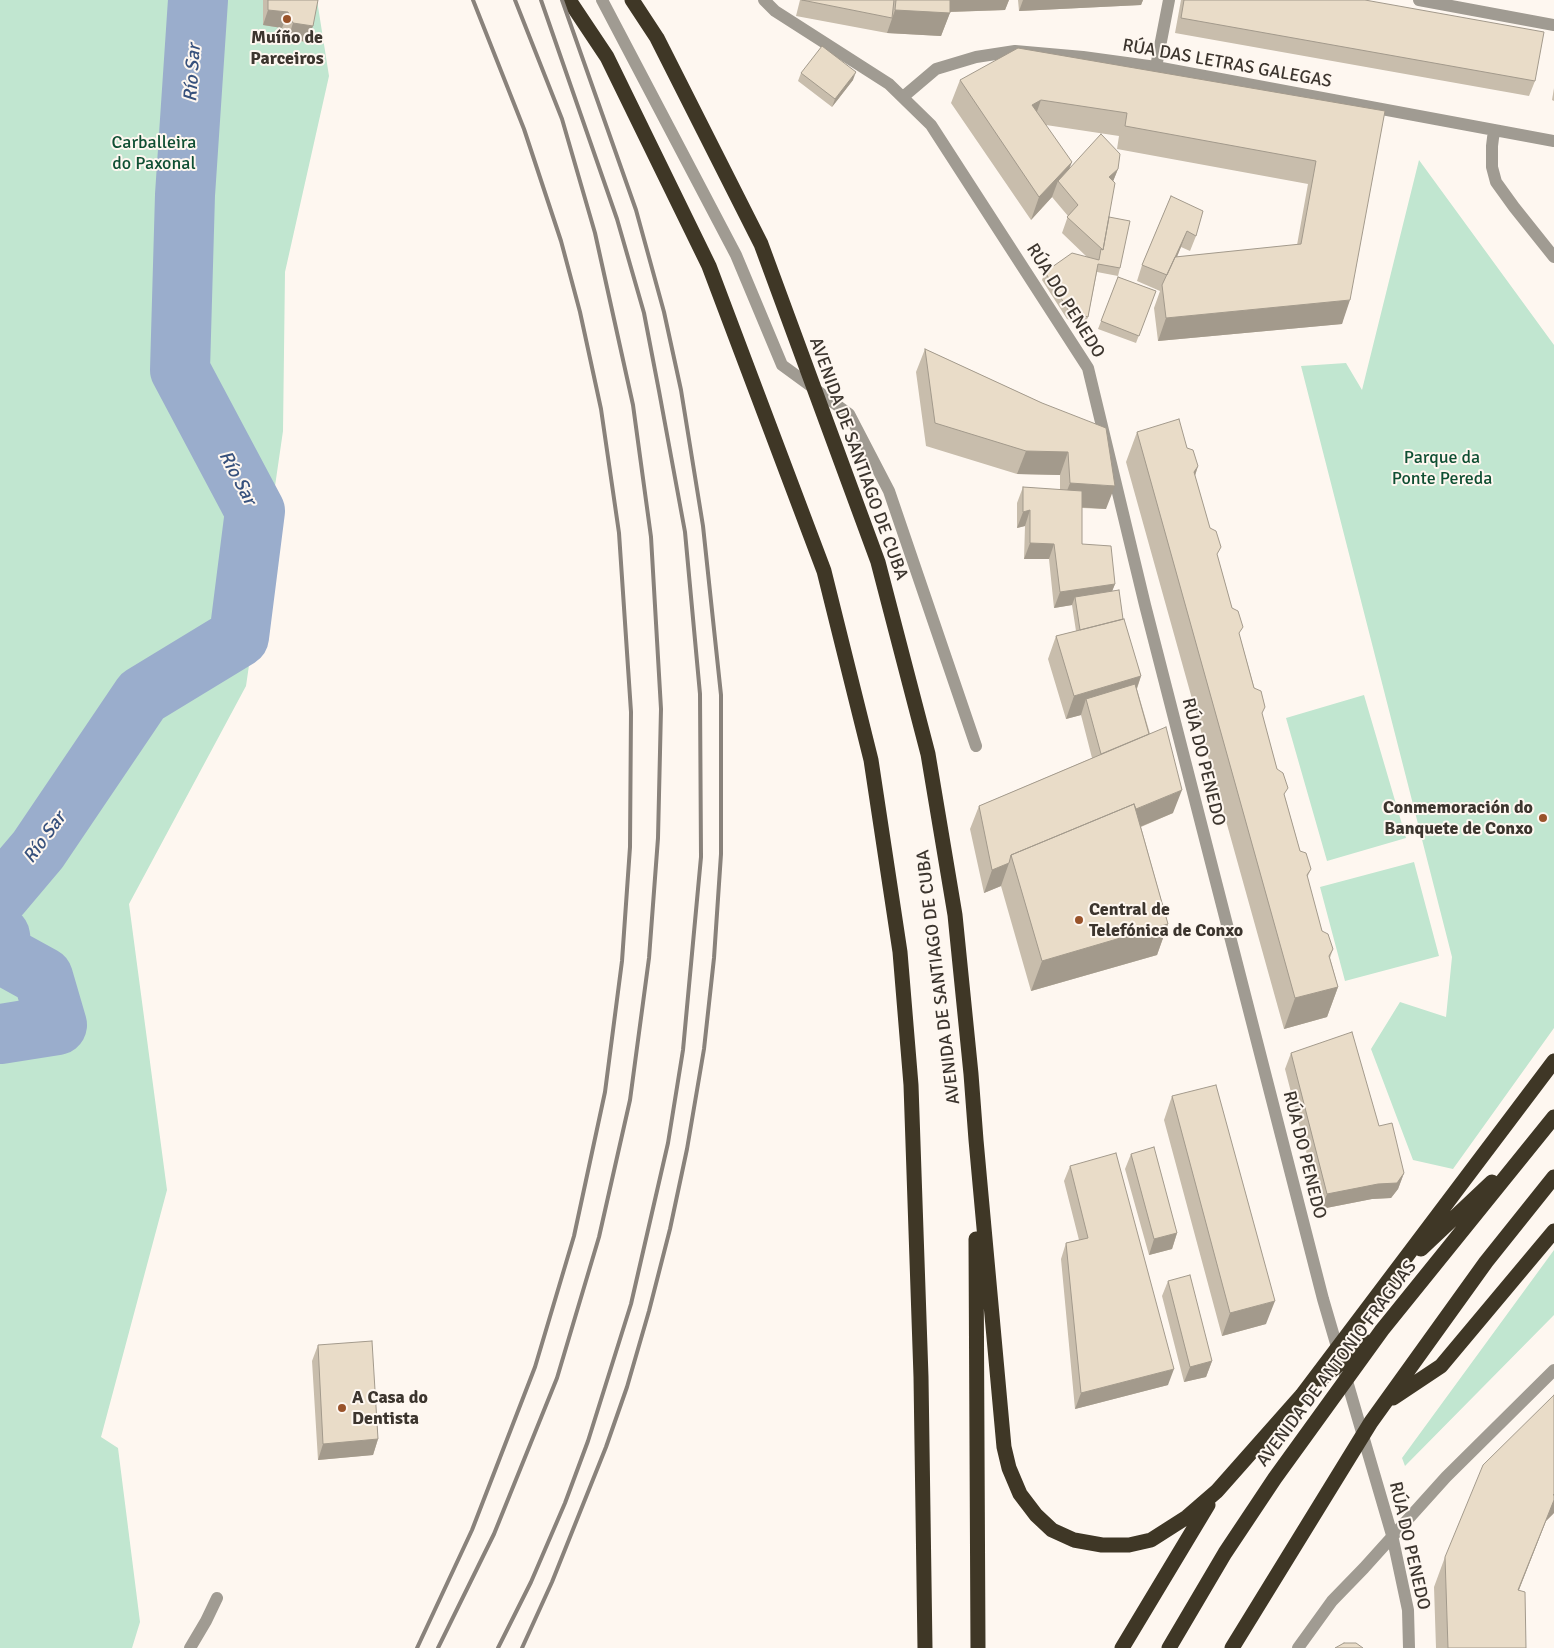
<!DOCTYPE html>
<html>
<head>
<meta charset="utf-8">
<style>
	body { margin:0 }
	canvas { display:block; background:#fef7f0 }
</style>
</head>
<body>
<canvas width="1554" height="1648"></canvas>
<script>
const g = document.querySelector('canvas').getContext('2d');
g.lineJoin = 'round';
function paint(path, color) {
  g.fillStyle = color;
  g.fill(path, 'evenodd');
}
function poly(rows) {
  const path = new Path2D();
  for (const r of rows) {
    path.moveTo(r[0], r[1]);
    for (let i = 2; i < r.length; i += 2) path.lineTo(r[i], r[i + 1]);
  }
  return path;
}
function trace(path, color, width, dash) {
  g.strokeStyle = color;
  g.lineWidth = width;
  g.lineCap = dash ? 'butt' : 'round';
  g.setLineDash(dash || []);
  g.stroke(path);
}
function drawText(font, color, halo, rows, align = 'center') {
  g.font = font + ' Signika,sans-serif';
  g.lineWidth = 4;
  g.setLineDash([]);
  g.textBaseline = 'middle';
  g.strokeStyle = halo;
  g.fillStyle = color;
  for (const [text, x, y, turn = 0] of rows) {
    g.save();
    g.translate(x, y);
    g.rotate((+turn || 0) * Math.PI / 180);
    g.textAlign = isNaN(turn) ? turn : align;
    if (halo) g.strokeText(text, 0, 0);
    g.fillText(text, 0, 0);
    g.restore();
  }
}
const green = poly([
	[0,0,317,0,329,76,285,272,283,431,246,686,129,904,167,1190,101,1437,118,1448,140,1622,132,1648,0,1648],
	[1419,160,1554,345,1554,1028,1453,1169,1413,1160,1371,1049,1400,1002,1446,1017,1452,957,1301,366,1346,363,1362,390],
	[1364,695,1406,838,1327,861,1286,718],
	[1414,862,1439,956,1345,981,1320,887],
	[1554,1250,1554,1315,1405,1466,1402,1458]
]);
const river = poly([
	[0,895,38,850,142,696,239,637,255,511,180,370,185,195,198,0],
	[0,936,3,955,43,977,57,1025,0,1034]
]);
const minor = poly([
	[602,0,736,255,782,365,849,414,889,491,976,746],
	[764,0,775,11,889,84,931,125,1088,368,1145,605,1323,1299,1392,1535,1408,1610,1409,1648],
	[1419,0,1554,25],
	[1156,67,1169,0],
	[903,97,936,69,976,57,1015,51,1083,57,1156,67,1554,141],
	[1494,130,1492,146,1492,167,1496,182,1514,207,1554,257],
	[190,1648,206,1621,217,1598],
	[1298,1648,1332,1601,1364,1568,1446,1477,1554,1370]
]);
const highway = poly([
	[569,0,607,57,709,266,824,571,871,760,900,952,911,1085,921,1377,925,1648],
	[632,0,657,38,761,244,878,562,928,754,955,915,971,1074,976,1140,1004,1447,1009,1468,1020,1494,1036,1515,1052,1530,1074,1540,1102,1545,1129,1545,1151,1540,1187,1517,1217,1491,1302,1395,1554,1061],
	[976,1239,978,1648],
	[1421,1249,1492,1182],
	[1321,1379,1367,1342],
	[1393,1398,1441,1366,1554,1231],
	[1122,1648,1208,1505],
	[1169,1648,1225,1553,1275,1478,1382,1330,1554,1117],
	[1232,1648,1371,1422,1486,1262,1554,1177]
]);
const rail = poly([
	[417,1648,472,1530,535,1367,574,1236,605,1092,622,961,630,847,631,712,619,533,601,409,580,312,561,241,524,129,473,0],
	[438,1648,494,1534,557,1378,599,1237,630,1100,649,958,658,838,661,709,651,537,633,405,595,233,562,119,515,0],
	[498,1648,531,1582,565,1503,588,1441,631,1304,668,1143,683,1050,701,857,700,694,685,532,659,391,644,313,617,219,541,0],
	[522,1648,552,1582,606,1447,627,1387,649,1311,670,1229,687,1149,704,1049,714,958,721,854,721,695,703,526,681,390,664,312,636,210,562,0]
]);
const wall = poly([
	[263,0,318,0,307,42,288,39,282,28,263,25],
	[800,0,1009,0,1005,10,950,12,941,36,887,33,796,16],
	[1018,0,1143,0,1141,5,1019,11],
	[1181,0,1365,0,1535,81,1529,96,1175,33],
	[801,73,853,80,832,107,798,81],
	[960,80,1385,111,1342,324,1158,341,1154,308,1160,291,1137,281,1142,265,1171,196,1196,236,1190,251,1181,247,1177,257,1297,245,1308,184,1117,149,1119,136,1046,125,1069,169,1118,169,1113,181,1109,217,1120,268,1118,276,1097,272,1088,317,1085,325,1067,319,1042,280,1045,272,1087,257,1062,233,1068,216,1052,197,1031,220,951,103],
	[1554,88,1554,101,1552,100],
	[1118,277,1156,291,1136,343,1098,329],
	[925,349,1042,403,1106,509,1082,508,1082,544,1115,584,1112,591,1123,619,1141,676,1137,689,1173,813,1141,827,1168,924,1157,955,1031,991,1001,886,984,893,970,829,979,806,1092,758,1081,715,1066,719,1048,659,1056,636,1076,631,1072,605,1054,608,1049,559,1024,559,1025,526,1017,528,1017,503,1023,487,1060,490,1060,475,1017,474,926,446,916,372],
	[1137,432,1187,448,1198,466,1195,476,1300,851,1311,869,1307,878,1322,931,1333,949,1330,958,1338,987,1327,1017,1284,1029,1126,462],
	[1291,1053,1404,1173,1398,1189,1391,1198,1372,1199,1321,1209,1285,1069],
	[1172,1096,1266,1324,1222,1336,1164,1120],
	[1131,1154,1177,1233,1172,1249,1149,1255,1125,1169],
	[1070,1166,1168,1385,1075,1409,1061,1259,1066,1243,1079,1240,1064,1181],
	[1168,1281,1212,1361,1206,1377,1184,1382,1162,1296],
	[318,1345,378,1439,373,1455,318,1460,312,1361],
	[1554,1513,1546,1521,1519,1590,1526,1648,1436,1648,1434,1587,1445,1557]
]);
const shadedWall = poly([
	[947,0,1009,0,1005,10,946,12,950,13,941,36,887,33,895,10],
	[1023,0,1143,0,1141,5,1019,11],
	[268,10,288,12,282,28,263,25],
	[293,23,313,26,307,42,288,39],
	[856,72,853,80,832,107,835,99],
	[1041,100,1033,123,1032,105],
	[1072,162,1063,185,1058,181,1052,197,1031,220,1039,197],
	[1118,169,1112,184,1109,177],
	[1187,231,1181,247,1162,291,1167,275],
	[1350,300,1342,324,1158,341,1166,318],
	[1026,451,1068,452,1060,475,1017,474],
	[1198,466,1188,496,1194,472],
	[1070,483,1115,486,1106,509,1061,506],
	[1030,510,1025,526,1017,528,1023,512],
	[1030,543,1054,544,1049,559,1024,559],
	[1115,584,1109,599,1075,597,1072,605,1054,608,1060,592],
	[1141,676,1133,699,1086,699,1081,715,1066,719,1074,696],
	[1182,790,1173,813,1018,878,1013,861],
	[1009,863,1001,886,984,893,992,870],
	[1168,924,1157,955,1031,991,1042,961],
	[1338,987,1327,1017,1284,1029,1295,998],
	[1404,1173,1398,1189,1391,1198,1372,1199,1321,1209,1327,1194],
	[1177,1233,1172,1249,1149,1255,1154,1239],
	[1275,1301,1266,1324,1222,1336,1230,1313],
	[1212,1361,1206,1377,1184,1382,1190,1367],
	[1174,1369,1168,1385,1075,1409,1081,1393],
	[378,1439,373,1455,318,1460,323,1444],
	[1554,1494,1554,1513,1546,1521,1507,1620]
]);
const building = poly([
	[268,0,318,0,313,26,293,23,288,12,268,10,268,0],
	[802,0,894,0,892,18,802,0],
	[896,0,950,0,950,13,895,10,896,0],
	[1184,0,1365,0,1544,32,1535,81,1181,18,1184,0],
	[822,46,856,72,835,99,801,73,822,46],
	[1018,48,1385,111,1350,300,1166,318,1162,285,1175,257,1301,244,1316,161,1125,126,1127,113,1041,100,1032,105,1072,162,1039,197,960,80,1018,48],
	[1101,134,1120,154,1118,169,1109,177,1115,183,1103,250,1067,217,1078,205,1058,181,1101,134],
	[1171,196,1203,211,1196,236,1187,231,1167,275,1142,265,1171,196],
	[1109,217,1130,221,1120,268,1098,264,1088,317,1069,311,1045,272,1072,253,1099,260,1101,249,1103,250,1109,217],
	[1118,277,1156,291,1139,336,1101,321,1118,277],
	[925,349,1042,403,1106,428,1115,486,1070,483,1068,452,1026,451,935,423,925,349],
	[1179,419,1187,448,1193,450,1198,466,1194,472,1210,528,1216,531,1221,547,1217,554,1232,608,1238,611,1243,627,1239,633,1254,688,1261,691,1265,707,1262,713,1277,769,1283,773,1288,788,1284,794,1300,851,1306,853,1311,869,1307,875,1322,931,1328,934,1333,949,1329,956,1338,987,1295,998,1137,432,1179,419],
	[1023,487,1082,491,1082,544,1111,546,1115,584,1060,592,1054,544,1030,543,1030,510,1023,512,1023,487],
	[1119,590,1123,619,1080,630,1075,597,1119,590],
	[1124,619,1141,676,1074,696,1056,636,1124,619],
	[1135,684,1149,734,1101,754,1086,699,1135,684],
	[1166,727,1182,790,1136,809,1134,804,1011,855,1009,863,992,870,979,806,1166,727],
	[1134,804,1168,924,1042,961,1011,855,1134,804],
	[1352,1032,1379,1126,1392,1123,1404,1173,1397,1183,1378,1184,1327,1194,1291,1053,1352,1032],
	[1216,1085,1275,1301,1230,1313,1172,1096,1216,1085],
	[1154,1147,1177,1233,1154,1239,1131,1154,1154,1147],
	[1116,1153,1174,1369,1081,1393,1066,1243,1088,1238,1070,1166,1116,1153],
	[1190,1275,1212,1361,1190,1367,1168,1281,1190,1275],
	[372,1341,378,1439,323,1444,318,1345,372,1341],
	[1554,1395,1554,1494,1553,1495,1554,1495,1554,1500,1518,1590,1525,1592,1526,1648,1448,1648,1445,1557,1483,1465,1554,1395],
	[1344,1643,1356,1643,1363,1648,1335,1648,1344,1643]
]);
const markers = [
	[287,19,5,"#99532a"],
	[1543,818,5,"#99532a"],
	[1079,920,5,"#99532a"],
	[342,1408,5,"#99532a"]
];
const poiNames = [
	["Muíño de",287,38,"center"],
	["Parceiros",287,59,"center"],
	["Conmemoración do",1533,808,"right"],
	["Banquete de Conxo",1533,829,"right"],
	["Central de",1089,910],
	["Telefónica de Conxo",1089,931],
	["A Casa do",352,1398],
	["Dentista",352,1419]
];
const streetNames = [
	["RÚA DAS LETRAS GALEGAS",1227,64,10],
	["RÚA DO PENEDO",1065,301,58],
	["AVENIDA DE SANTIAGO DE CUBA",858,459,70],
	["RÚA DO PENEDO",1203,762,76],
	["AVENIDA DE SANTIAGO DE CUBA",939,977,-97],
	["RÚA DO PENEDO",1304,1155,76],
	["AVENIDA DE ANTONIO FRAGUAS",1337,1364,-53],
	["RÚA DO PENEDO",1409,1546,77]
];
const parkNames = [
	["Carballeira",154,143],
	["do Paxonal",154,164],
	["Parque da",1442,458],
	["Ponte Pereda",1442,479]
];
const waterNames = [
	["Río Sar",193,73,-86],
	["Río Sar",237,478,62],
	["Río Sar",45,838,-54]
];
paint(green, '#c1e6d0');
trace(river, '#9aadcc', 60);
trace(minor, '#a09b92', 12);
trace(highway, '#3f3726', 15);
trace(rail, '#89827b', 4);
paint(wall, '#c8bdac');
paint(shadedWall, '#a39a8c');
paint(building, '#e9dcc8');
trace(building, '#a39a8c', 1);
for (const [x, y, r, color] of markers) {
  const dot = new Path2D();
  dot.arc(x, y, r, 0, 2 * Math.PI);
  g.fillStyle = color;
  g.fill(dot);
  trace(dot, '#fef7f0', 2);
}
drawText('bold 18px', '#3c352e', '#fef7f0', poiNames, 'left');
drawText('18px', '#3c352e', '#fef7f0', streetNames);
drawText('18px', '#0f4f33', '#fef7f0', parkNames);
drawText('italic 19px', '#36507c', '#fef7f0', waterNames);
</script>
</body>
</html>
